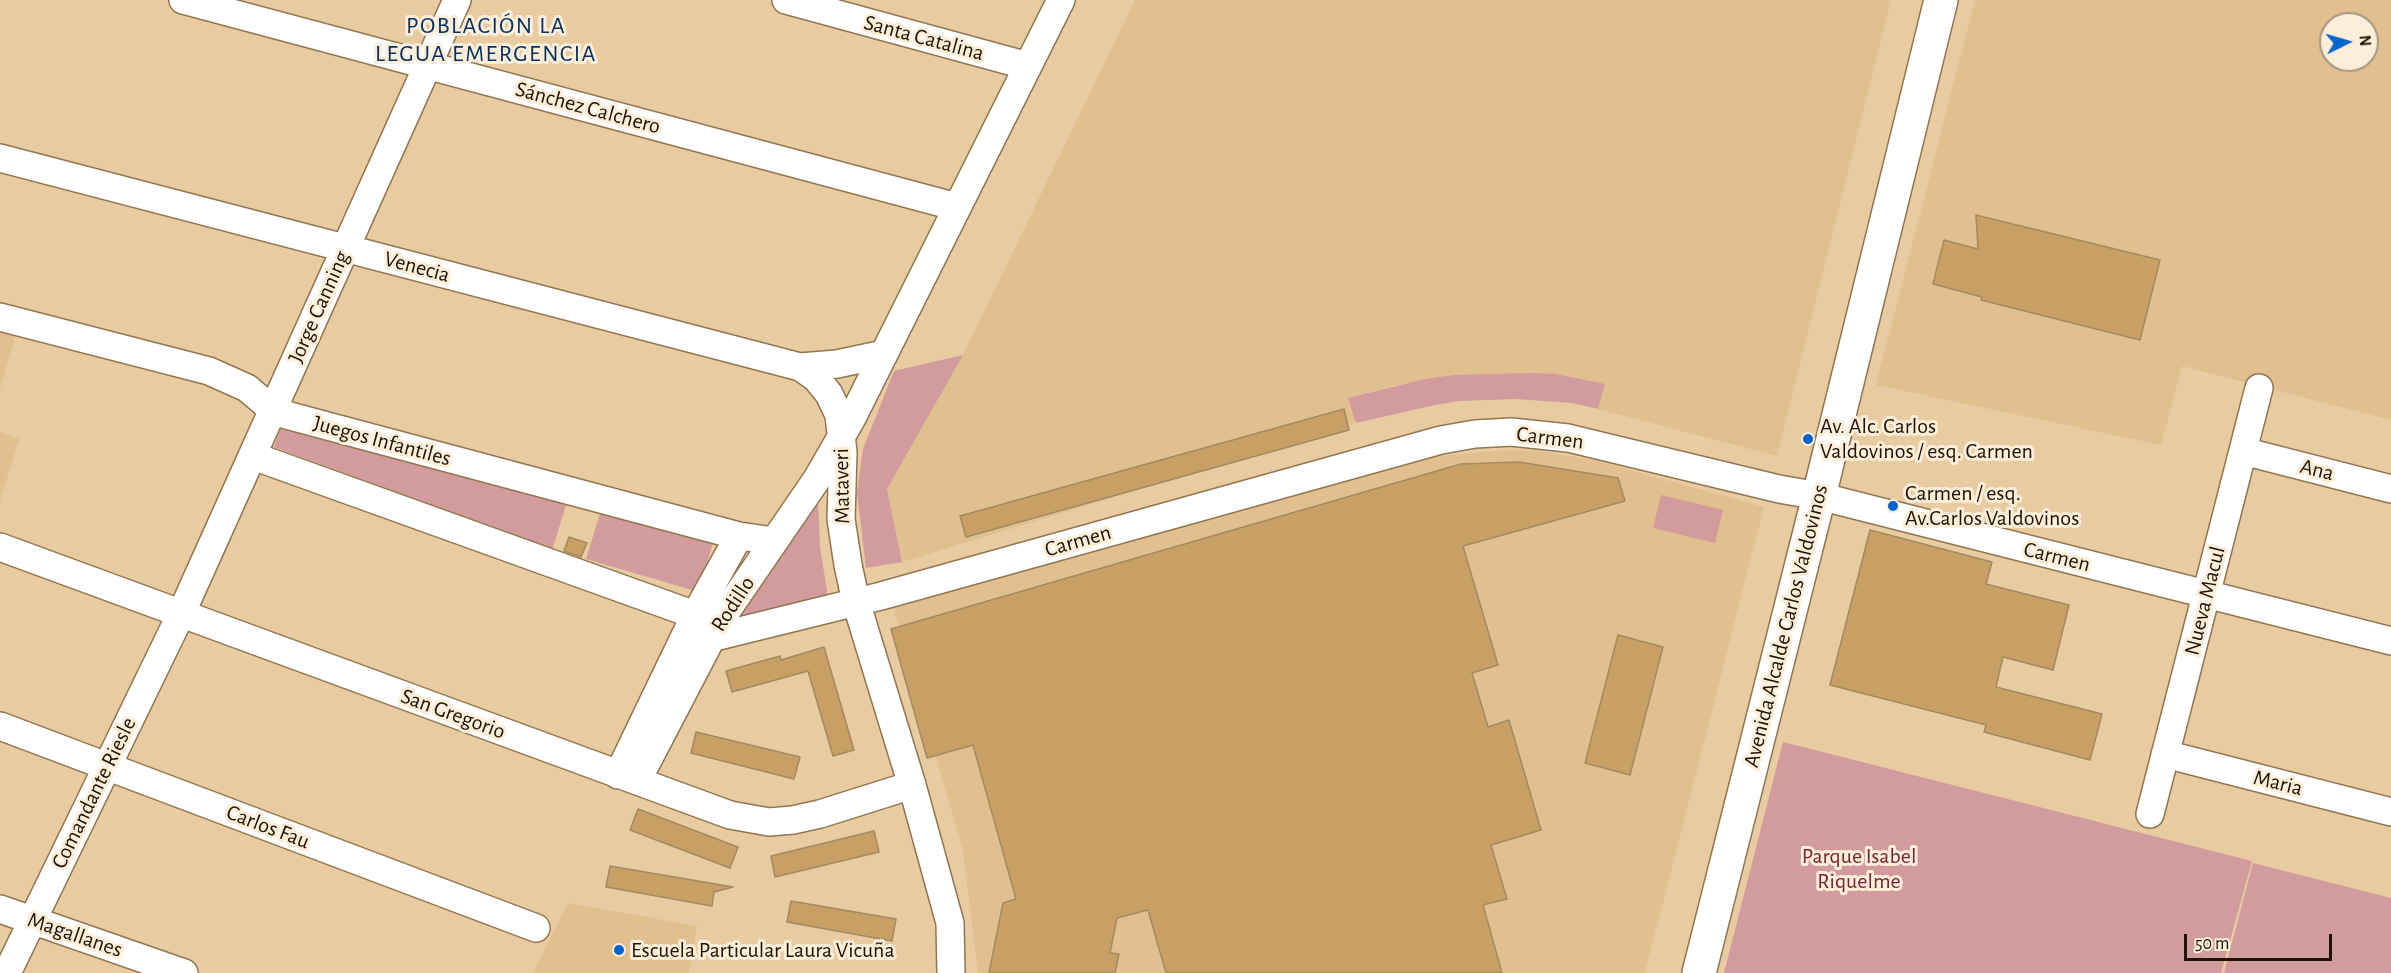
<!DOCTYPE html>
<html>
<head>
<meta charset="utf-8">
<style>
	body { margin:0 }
	#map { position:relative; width:2391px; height:973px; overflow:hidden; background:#e8cba1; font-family:"Alegreya Sans",sans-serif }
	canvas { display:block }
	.north { position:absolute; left:2319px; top:12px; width:60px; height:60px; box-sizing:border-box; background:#fdeed9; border:2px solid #a49684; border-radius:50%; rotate:85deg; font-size:16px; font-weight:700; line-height:24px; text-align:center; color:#1e1304 }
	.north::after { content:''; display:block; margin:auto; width:21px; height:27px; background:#0065cd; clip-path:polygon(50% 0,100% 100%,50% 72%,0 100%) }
	.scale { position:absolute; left:2184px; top:934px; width:148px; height:27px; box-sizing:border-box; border:3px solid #1e1304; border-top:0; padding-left:8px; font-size:18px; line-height:21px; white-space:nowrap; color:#1e1304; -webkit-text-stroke:4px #fdeed9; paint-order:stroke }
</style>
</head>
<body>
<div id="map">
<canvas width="2391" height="973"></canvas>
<div class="north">N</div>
<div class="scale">50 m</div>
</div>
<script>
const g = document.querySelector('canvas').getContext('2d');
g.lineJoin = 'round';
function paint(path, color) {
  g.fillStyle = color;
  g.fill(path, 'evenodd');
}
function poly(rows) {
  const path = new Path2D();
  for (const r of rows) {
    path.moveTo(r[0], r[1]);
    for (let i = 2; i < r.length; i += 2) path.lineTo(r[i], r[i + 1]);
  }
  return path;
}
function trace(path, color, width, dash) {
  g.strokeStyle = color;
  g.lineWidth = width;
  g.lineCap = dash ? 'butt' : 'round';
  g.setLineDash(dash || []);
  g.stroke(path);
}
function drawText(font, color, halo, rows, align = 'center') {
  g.font = font + ' "Alegreya Sans",sans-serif';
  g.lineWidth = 6;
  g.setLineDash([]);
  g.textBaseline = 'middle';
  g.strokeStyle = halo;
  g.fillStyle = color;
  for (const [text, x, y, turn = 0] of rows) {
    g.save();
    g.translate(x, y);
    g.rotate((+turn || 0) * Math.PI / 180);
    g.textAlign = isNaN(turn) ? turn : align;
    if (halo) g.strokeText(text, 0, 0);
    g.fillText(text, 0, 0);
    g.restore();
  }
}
const built = poly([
	[1135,0,1891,0,1777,456,1598,409,1605,384,1556,374,1454,375,1396,385,1348,398,1356,423,902,562,887,489,963,355],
	[1975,0,2391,0,2391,420,2182,366,2161,445,1876,385],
	[2331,24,2367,24,2367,60,2331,60],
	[0,326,17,331,0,389],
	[0,432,19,439,0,501],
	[1508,450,1537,451,1594,460,1764,507,1645,973,978,973,963,851,893,608,1439,456],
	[568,903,697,926,689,973,533,973]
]);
const green = poly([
	[963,355,887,489,902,562,866,568,857,492,863,449,894,371],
	[1532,373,1556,374,1605,384,1598,409,1573,403,1516,399,1459,401,1435,405,1356,423,1348,398,1425,379,1454,375],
	[283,421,568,499,552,550,274,447],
	[1661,495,1723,510,1715,543,1653,528],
	[818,503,820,546,828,598,735,620],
	[602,507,714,539,699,592,586,559],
	[1783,742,2252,861,2221,973,1724,973],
	[2253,863,2391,898,2391,973,2224,973]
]);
const building = poly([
	[1976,215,2160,260,2140,340,1981,300,1982,297,1933,284,1944,240,1978,249,1976,215],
	[1344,409,1349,430,966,537,960,516,1344,409],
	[1519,462,1618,478,1625,501,1463,546,1498,665,1472,673,1488,727,1509,720,1541,830,1491,845,1507,899,1483,905,1502,973,1166,973,1148,910,1117,918,1110,953,1119,954,1115,973,989,973,1003,903,1016,899,973,745,927,758,891,629,1461,464,1519,462],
	[1870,530,1992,562,1986,584,2069,605,2053,670,2003,657,1996,687,2102,714,2090,760,1984,732,1986,725,1830,685,1870,530],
	[569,537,587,543,581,557,564,551,569,537],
	[1618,635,1663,647,1630,775,1585,763,1618,635],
	[824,647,854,750,833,756,808,671,732,692,726,671,780,656,781,660,824,647],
	[696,732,800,757,794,779,691,753,696,732],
	[638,809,738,847,730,868,630,830,638,809],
	[874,831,879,852,775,877,771,856,874,831],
	[610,866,733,887,714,892,712,906,606,887,610,866],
	[791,901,896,919,892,941,787,922,791,901]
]);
const minor = poly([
	[183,0,957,207],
	[786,0,1028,66],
	[0,158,800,367,816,378,829,394,839,415,843,453,841,519,848,565,856,602,912,785,950,923,951,973],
	[0,317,209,371,247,388,274,411,290,416,739,536,774,541],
	[800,367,837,364,884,354],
	[2243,451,2391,489],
	[253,456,695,615],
	[0,547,730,815,769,822,793,820,820,814,912,785],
	[711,638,881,596,1441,440,1475,434,1511,432,1568,438,1779,489,1819,496,2391,641],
	[0,726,536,928],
	[2165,754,2391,812],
	[618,775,695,615,739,536],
	[637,781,723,616,817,479,852,418,1061,0],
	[2150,814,2259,388],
	[0,909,184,973],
	[7,973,181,614,457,0]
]);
const major = poly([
	[1699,973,1819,496,1941,0]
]);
const markers = [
	[1808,439,6,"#0065cd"],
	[1893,506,6,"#0065cd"],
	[619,950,6,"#0065cd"]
];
const streetNames = [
	["Santa Catalina",924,38,15],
	["Sánchez Calchero",588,108,15],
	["Venecia",417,267,15],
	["Jorge Canning",319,307,-66],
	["Carmen",1550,438,7],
	["Juegos Infantiles",382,441,15],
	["Ana",2317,470,14],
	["Mataveri",842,486,-91],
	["Carmen",1078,541,-16],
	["Carmen",2057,557,14],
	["Nueva Macul",2205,601,-76],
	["Rodillo",733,604,-57],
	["Avenida Alcalde Carlos Valdovinos",1786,626,-76],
	["San Gregorio",453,714,20],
	["Maria",2278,783,14],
	["Comandante Riesle",94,793,-64],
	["Carlos Fau",268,827,21],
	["Magallanes",75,935,19]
];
const poiNames = [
	["Av. Alc. Carlos",1820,426],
	["Valdovinos / esq. Carmen",1820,451],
	["Carmen / esq.",1905,493],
	["Av.Carlos Valdovinos",1905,518],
	["Escuela Particular Laura Vicuña",631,950]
];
const parkNames = [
	["Parque Isabel",1859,856],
	["Riquelme",1859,881]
];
const neighbourhoodNames = [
	["POBLACIÓN LA",486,26],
	["LEGUA EMERGENCIA",486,54]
];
paint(built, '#e1bf8f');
paint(green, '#d29b9d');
paint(building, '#c8a066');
trace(building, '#a48961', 1.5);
trace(minor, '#91764f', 30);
trace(major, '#91764f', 36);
trace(minor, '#fff', 27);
trace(major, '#fff', 33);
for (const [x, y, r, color] of markers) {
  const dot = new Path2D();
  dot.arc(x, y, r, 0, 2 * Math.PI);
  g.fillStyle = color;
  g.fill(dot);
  trace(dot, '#fdeed9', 2);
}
drawText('22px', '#1e1304', '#fdeed9', streetNames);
drawText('22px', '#1e1304', '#fdeed9', poiNames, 'left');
drawText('22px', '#792330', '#fdeed9', parkNames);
g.letterSpacing = '1.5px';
drawText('24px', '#063163', '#fdeed9', neighbourhoodNames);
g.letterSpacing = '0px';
</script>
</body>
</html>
